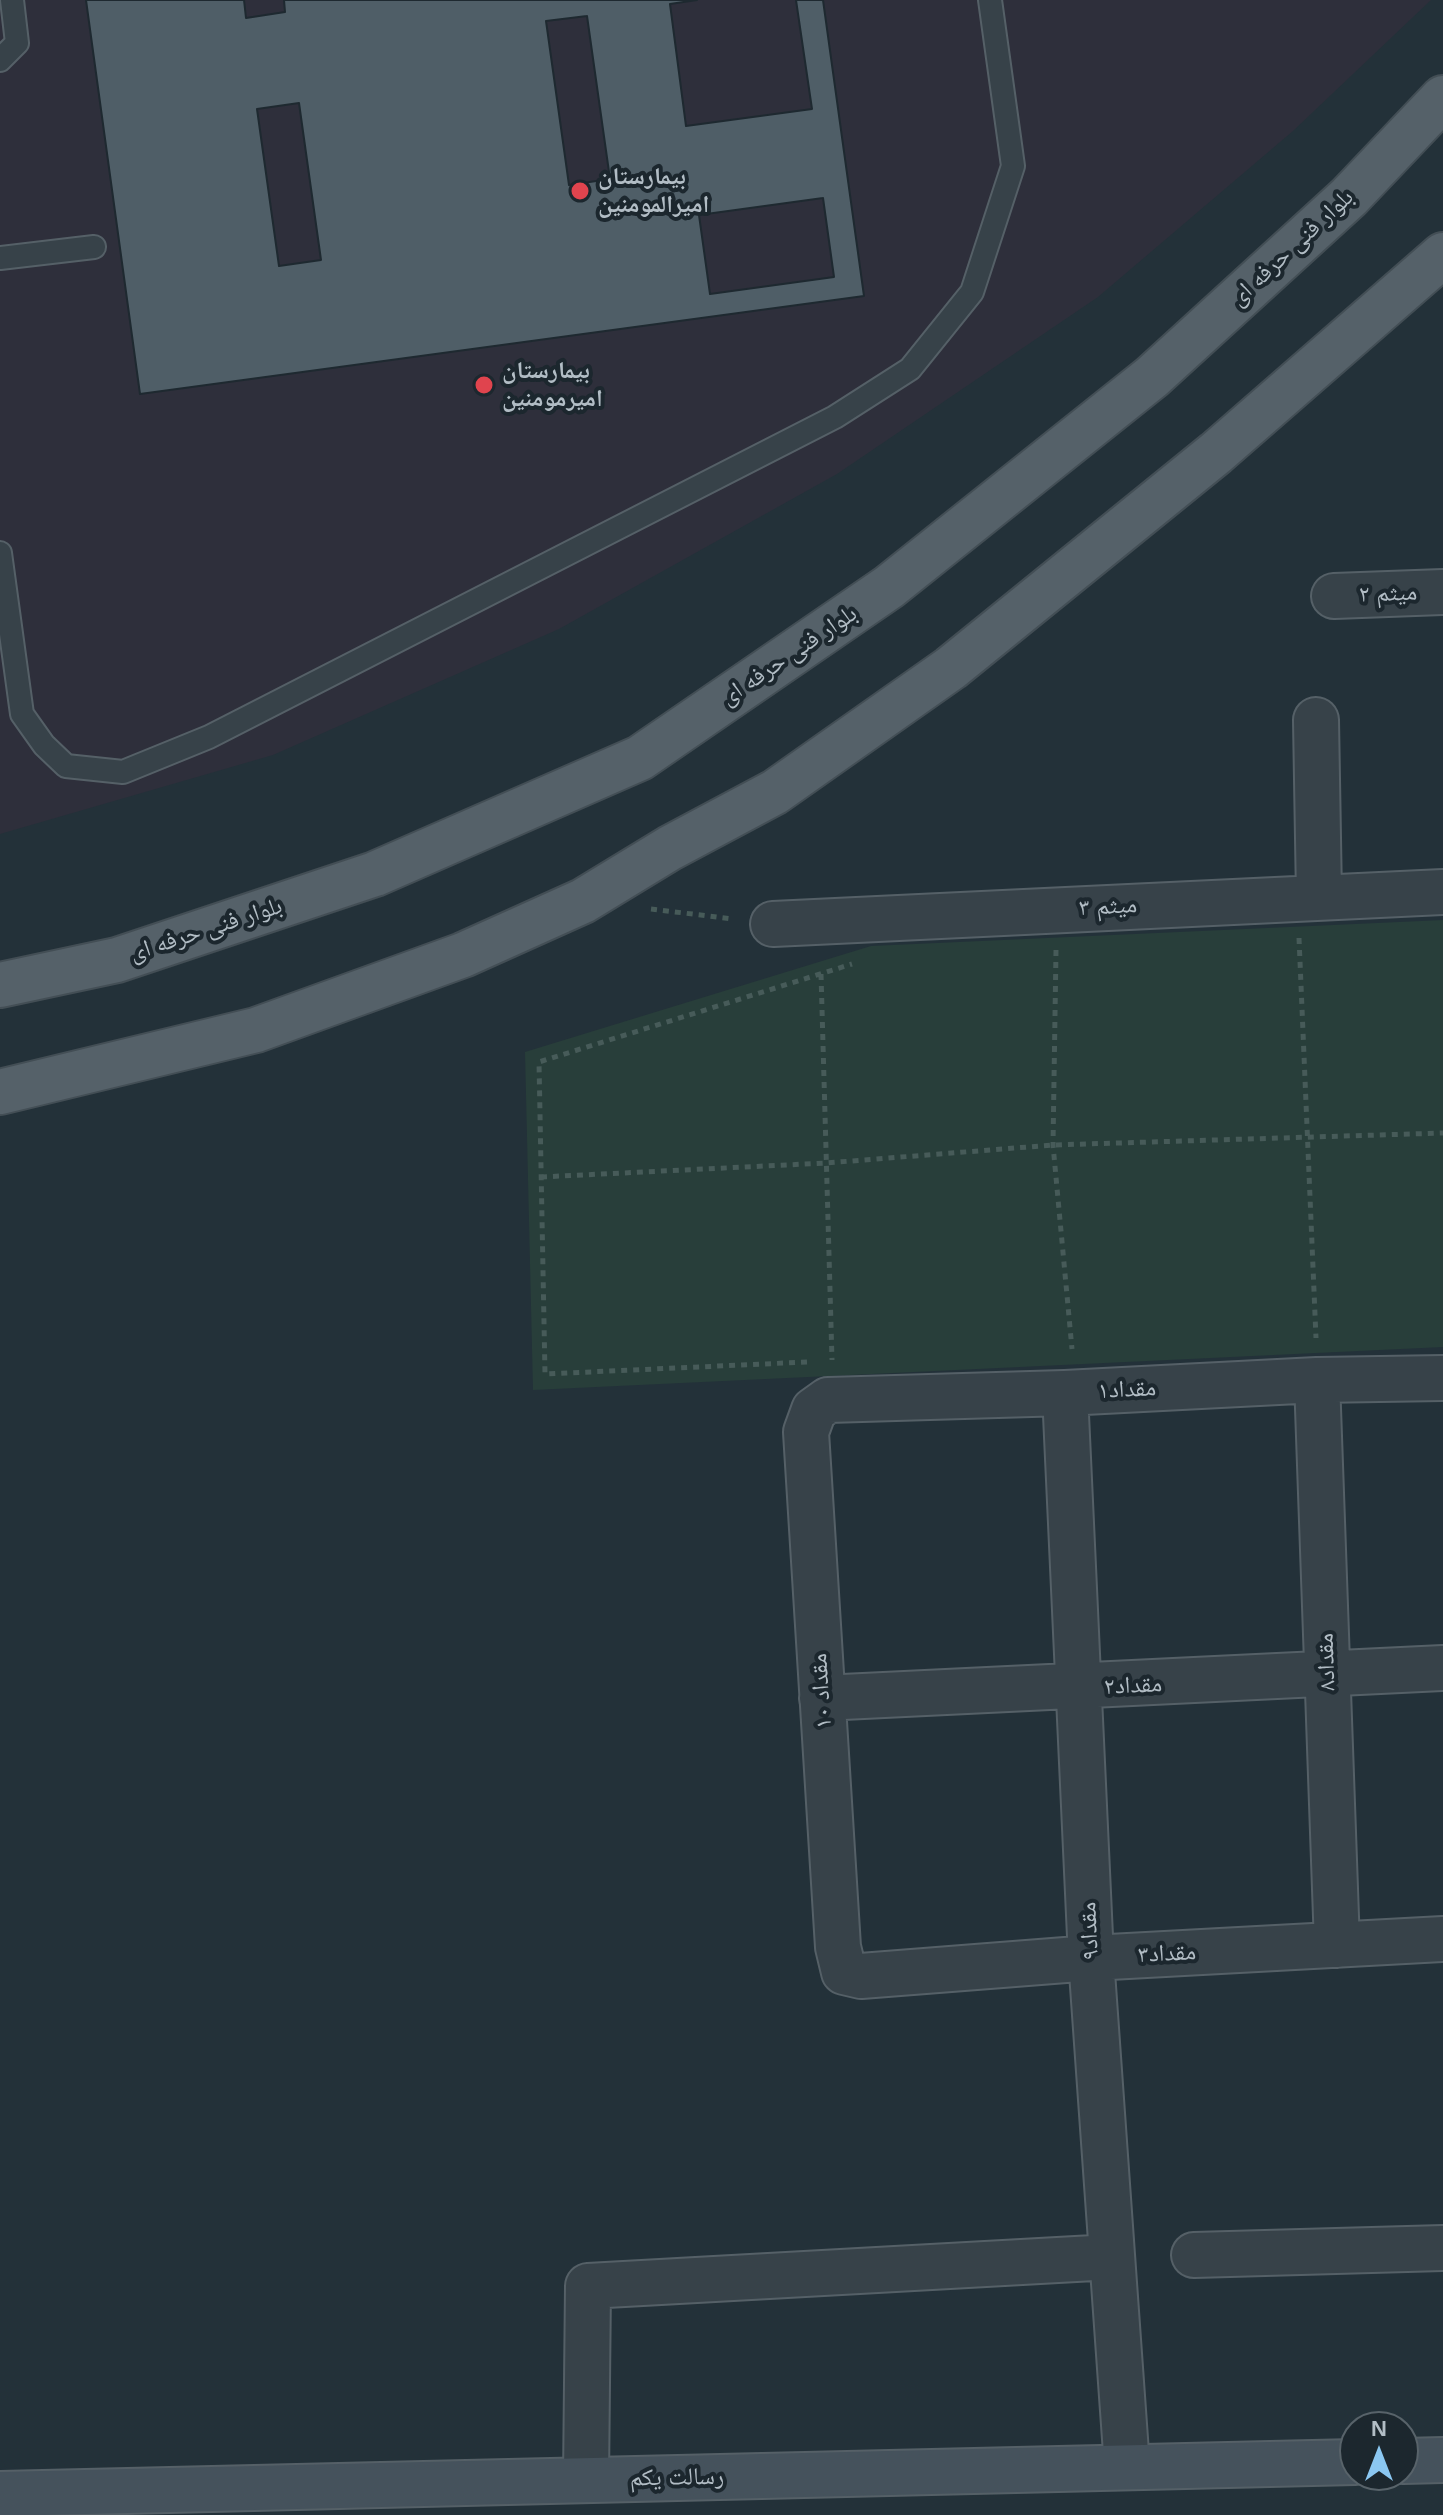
<!DOCTYPE html>
<html>
<head>
<meta charset="utf-8">
<style>
	body { margin:0 }
	#map { position:relative; width:1443px; height:2515px; overflow:hidden; background:#233139; font-family:Helvetica,sans-serif }
	canvas { display:block }
	.north { position:absolute; left:1339px; top:2411px; width:80px; height:80px; box-sizing:border-box; background:#1c272e; border:2px solid #58636a; border-radius:50%; rotate:0deg; font-size:22px; font-weight:700; line-height:32px; text-align:center; color:#b2bdc5 }
	.north::after { content:''; display:block; margin:auto; width:28px; height:36px; background:#8bc7f1; clip-path:polygon(50% 0,100% 100%,50% 72%,0 100%) }
</style>
</head>
<body>
<div id="map">
<canvas width="1443" height="2515"></canvas>
<div class="north">N</div>
</div>
<script>
const g = document.querySelector('canvas').getContext('2d');
g.lineJoin = 'round';
function paint(path, color) {
  g.fillStyle = color;
  g.fill(path, 'evenodd');
}
function poly(rows) {
  const path = new Path2D();
  for (const r of rows) {
    path.moveTo(r[0], r[1]);
    for (let i = 2; i < r.length; i += 2) path.lineTo(r[i], r[i + 1]);
  }
  return path;
}
function trace(path, color, width, dash) {
  g.strokeStyle = color;
  g.lineWidth = width;
  g.lineCap = dash ? 'butt' : 'round';
  g.setLineDash(dash || []);
  g.stroke(path);
}
function drawText(font, color, halo, rows, align = 'center') {
  g.font = font + ' Helvetica,"Noto Naskh Arabic",sans-serif';
  g.lineWidth = 8;
  g.setLineDash([]);
  g.textBaseline = 'middle';
  g.strokeStyle = halo;
  g.fillStyle = color;
  for (const [text, x, y, turn = 0] of rows) {
    g.save();
    g.translate(x, y);
    g.rotate((+turn || 0) * Math.PI / 180);
    g.textAlign = isNaN(turn) ? turn : align;
    if (halo) g.strokeText(text, 0, 0);
    g.fillText(text, 0, 0);
    g.restore();
  }
}
const medical = poly([
	[0,0,1431,0,1293,131,1098,297,837,474,559,629,273,755,0,834]
]);
const green = poly([
	[1443,920,1443,1347,533,1390,525,1052,871,946]
]);
const building = poly([
	[86,0,244,0,246,18,285,12,284,0,697,0,670,4,686,126,812,109,796,0,823,0,864,296,140,394,86,0],
	[587,16,610,179,569,185,546,21,587,16],
	[299,103,321,260,279,266,257,109,299,103],
	[823,198,834,277,710,294,699,215,823,198]
]);
const path = poly([
	[651,909,733,919],
	[1299,938,1316,1338],
	[1056,950,1053,1145,1072,1349],
	[821,974,832,1360],
	[541,1177,826,1163,1053,1145,1443,1133],
	[807,1362,545,1374,539,1062,852,964]
]);
const lane = poly([
	[0,60,17,43,12,0],
	[0,258,94,247],
	[0,553,22,714,44,745,66,766,123,772,209,737,835,417,910,369,972,292,1013,166,990,0]
]);
const street = poly([
	[1334,596,1443,592],
	[1316,720,1319,897],
	[773,924,1443,892],
	[1443,1378,1317,1380,1065,1393,828,1400,814,1410,806,1432,838,1947,844,1972,861,1976,1091,1958,1443,1939],
	[1317,1380,1337,1945],
	[1065,1393,1091,1958,1127,2467],
	[822,1698,1443,1668],
	[1194,2255,1443,2248],
	[586,2480,588,2286,1112,2257]
]);
const secondary = poly([
	[1403,2461,1443,2460],
	[0,2494,1355,2462]
]);
const primary = poly([
	[0,985,117,960,375,874,640,758,889,587,1152,377,1349,197,1443,98],
	[0,1092,256,1030,463,955,583,901,670,848,775,792,951,668,1216,453,1443,255]
]);
const markers = [
	[580,191,10,"#e0444e"],
	[484,385,10,"#e0444e"]
];
const poiNames = [
	["بیمارستان",598,177],
	["امیرالمومنین",598,205],
	["بیمارستان",502,371],
	["امیرمومنین",502,399]
];
const streetNames = [
	["بلوار فنی حرفه ای",1292,248,-43],
	["میثم ۲",1388,594,-2],
	["بلوار فنی حرفه ای",789,656,-34],
	["میثم ۳",1108,907,-3],
	["بلوار فنی حرفه ای",206,930,-18],
	["مقداد۱",1127,1390,-3],
	["مقداد۸",1327,1662,-92],
	["مقداد۲",1133,1686,-3],
	["مقداد ۱۰",822,1691,-94],
	["مقداد۹",1090,1931,-93],
	["مقداد۳",1167,1954,-3],
	["رسالت یکم",677,2478,-1]
];
paint(medical, '#2e2f3b');
paint(green, '#283e3a');
paint(building, '#4f5e67');
trace(building, '#1e2930', 2);
trace(lane, '#556067', 26);
trace(street, '#556067', 48);
trace(secondary, '#556067', 48);
trace(primary, '#434e55', 48);
trace(path, '#475b59', 5, [6, 6]);
trace(lane, '#374249', 22);
trace(street, '#374249', 44);
trace(secondary, '#45525c', 44);
trace(primary, '#556169', 44);
for (const [x, y, r, color] of markers) {
  const dot = new Path2D();
  dot.arc(x, y, r, 0, 2 * Math.PI);
  g.fillStyle = color;
  g.fill(dot);
  trace(dot, '#1c272e', 3);
}
drawText('bold 24px', '#b2bdc5', '#1c272e', poiNames, 'left');
drawText('24px', '#b2bdc5', '#1c272e', streetNames);
</script>
</body>
</html>
